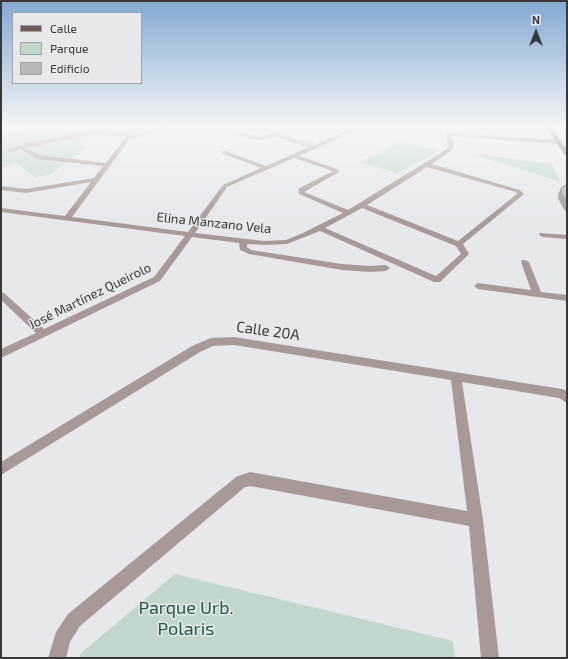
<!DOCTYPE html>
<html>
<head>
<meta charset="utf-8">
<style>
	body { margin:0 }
	#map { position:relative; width:568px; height:659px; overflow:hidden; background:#e7e8ec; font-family:"Exo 2",sans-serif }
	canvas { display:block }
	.frame { position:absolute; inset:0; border:2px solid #38383a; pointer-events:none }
	.legend { position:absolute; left:12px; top:12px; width:130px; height:72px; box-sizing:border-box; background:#e7e8ec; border:1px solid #a1a2a5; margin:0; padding:5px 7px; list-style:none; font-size:12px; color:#38383a }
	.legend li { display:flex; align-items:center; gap:8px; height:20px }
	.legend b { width:20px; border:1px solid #a1a2a5 }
	.north { position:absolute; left:516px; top:12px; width:40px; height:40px; -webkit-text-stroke:3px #e7e8ec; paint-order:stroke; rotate:0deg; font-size:11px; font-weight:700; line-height:16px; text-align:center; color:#38383a }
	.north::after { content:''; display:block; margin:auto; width:14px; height:18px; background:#38383a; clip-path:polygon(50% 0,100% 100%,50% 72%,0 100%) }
</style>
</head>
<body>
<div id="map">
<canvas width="568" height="659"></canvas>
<div class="frame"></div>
<ul class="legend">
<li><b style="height:5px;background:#735953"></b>Calle</li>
<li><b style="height:11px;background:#c1d7cb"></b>Parque</li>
<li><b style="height:11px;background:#b6b7bb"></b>Edificio</li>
</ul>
<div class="north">N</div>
</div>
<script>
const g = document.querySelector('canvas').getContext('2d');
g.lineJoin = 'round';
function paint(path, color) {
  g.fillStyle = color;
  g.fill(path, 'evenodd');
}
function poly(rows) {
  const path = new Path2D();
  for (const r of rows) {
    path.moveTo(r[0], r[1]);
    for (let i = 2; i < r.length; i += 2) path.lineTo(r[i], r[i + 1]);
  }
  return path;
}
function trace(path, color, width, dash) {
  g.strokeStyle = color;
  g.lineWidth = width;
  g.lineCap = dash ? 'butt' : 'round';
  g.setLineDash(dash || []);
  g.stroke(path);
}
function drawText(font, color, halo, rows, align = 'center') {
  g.font = font + ' "Exo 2",sans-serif';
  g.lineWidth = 3;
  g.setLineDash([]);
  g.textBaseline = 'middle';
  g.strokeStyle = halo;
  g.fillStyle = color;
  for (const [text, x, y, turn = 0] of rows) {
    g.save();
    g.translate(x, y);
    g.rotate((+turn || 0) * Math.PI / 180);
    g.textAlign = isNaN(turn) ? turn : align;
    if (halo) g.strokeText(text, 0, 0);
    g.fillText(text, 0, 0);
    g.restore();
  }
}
const green = poly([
	[39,127,141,127,150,130,127,137,114,135,91,137,84,141,85,149,49,175,35,177,17,163,1,168,1,134],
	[299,127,343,127,339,131,328,136],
	[399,143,442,150,397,173,360,162],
	[468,153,552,164,560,182,515,167],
	[175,574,453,641,455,658,79,658,80,654]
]);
const minor = poly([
	[160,127,168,127,129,140,72,217,188,232,223,185,261,168,222,153,222,151,226,151,266,166,309,147,272,136,258,141,236,134,239,132,258,137,273,133,258,127,266,127,278,131,277,134,314,145,346,131,348,127,353,127,350,133,299,156,337,169,339,172,304,192,348,210,447,149,448,145,446,127,451,127,451,133,558,140,561,142,558,144,452,136,454,145,451,151,431,164,520,190,524,194,463,244,469,254,440,282,434,282,320,231,287,244,264,245,247,244,247,247,251,250,342,264,370,266,386,265,390,268,386,271,370,272,342,270,249,254,240,250,239,243,192,237,160,281,1,358,1,349,36,333,1,300,1,292,4,293,44,329,154,277,185,236,1,212,1,208,65,216,91,182,26,193,1,190,1,186,26,189,94,178,103,166,38,159,20,149,9,152,6,150,20,145,94,130,135,135,160,127],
	[94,134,129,137,125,138,106,163,39,155,26,148,94,134],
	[294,158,333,171,298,189,299,194,343,213,303,233,286,240,264,241,195,233,227,187,294,158],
	[427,167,516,192,517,194,458,241,367,205,427,167],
	[362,208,456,246,461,254,436,276,325,228,362,208],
	[540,233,567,235,567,239,543,237,539,235,540,233],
	[522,260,525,260,529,262,541,292,567,295,567,301,478,289,474,286,478,283,531,290,521,262,522,260],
	[234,337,562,389,567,391,567,403,559,398,462,382,483,520,499,658,481,658,469,526,250,486,245,487,80,626,70,642,66,658,48,658,56,632,68,614,236,477,241,475,250,472,467,511,451,380,234,345,213,346,200,352,1,475,1,462,192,346,211,338,234,337]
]);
const major = poly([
	[546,127,551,127,567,150,567,156,565,155,546,127]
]);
const wall = poly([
	[567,184,567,214,558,199,558,194,561,188]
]);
const building = poly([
	[567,184,567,203,561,193,561,188,567,184]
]);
const farStreetnames = [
	["Elina Manzano Vela",214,223,6],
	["José Martínez Queirolo",90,296,-26]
];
const streetNames = [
	["Calle 20A",268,331,8]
];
const nearParknames = [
	["Parque Urb.",186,608],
	["Polaris",186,629]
];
paint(green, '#c1d7cb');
paint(minor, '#a99996');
paint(major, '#735953');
paint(wall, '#9d9da1');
paint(building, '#b6b7bb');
trace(building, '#7f8083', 1);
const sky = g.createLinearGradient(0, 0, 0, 219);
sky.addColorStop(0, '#82a8d2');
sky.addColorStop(0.58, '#f4f5f6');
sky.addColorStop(1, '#f4f5f600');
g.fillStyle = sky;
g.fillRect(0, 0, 568, 219);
drawText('13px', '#38383a', '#e7e8ec', farStreetnames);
drawText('15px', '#38383a', '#e7e8ec', streetNames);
drawText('18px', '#1f5841', '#e7e8ec', nearParknames);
</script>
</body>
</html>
